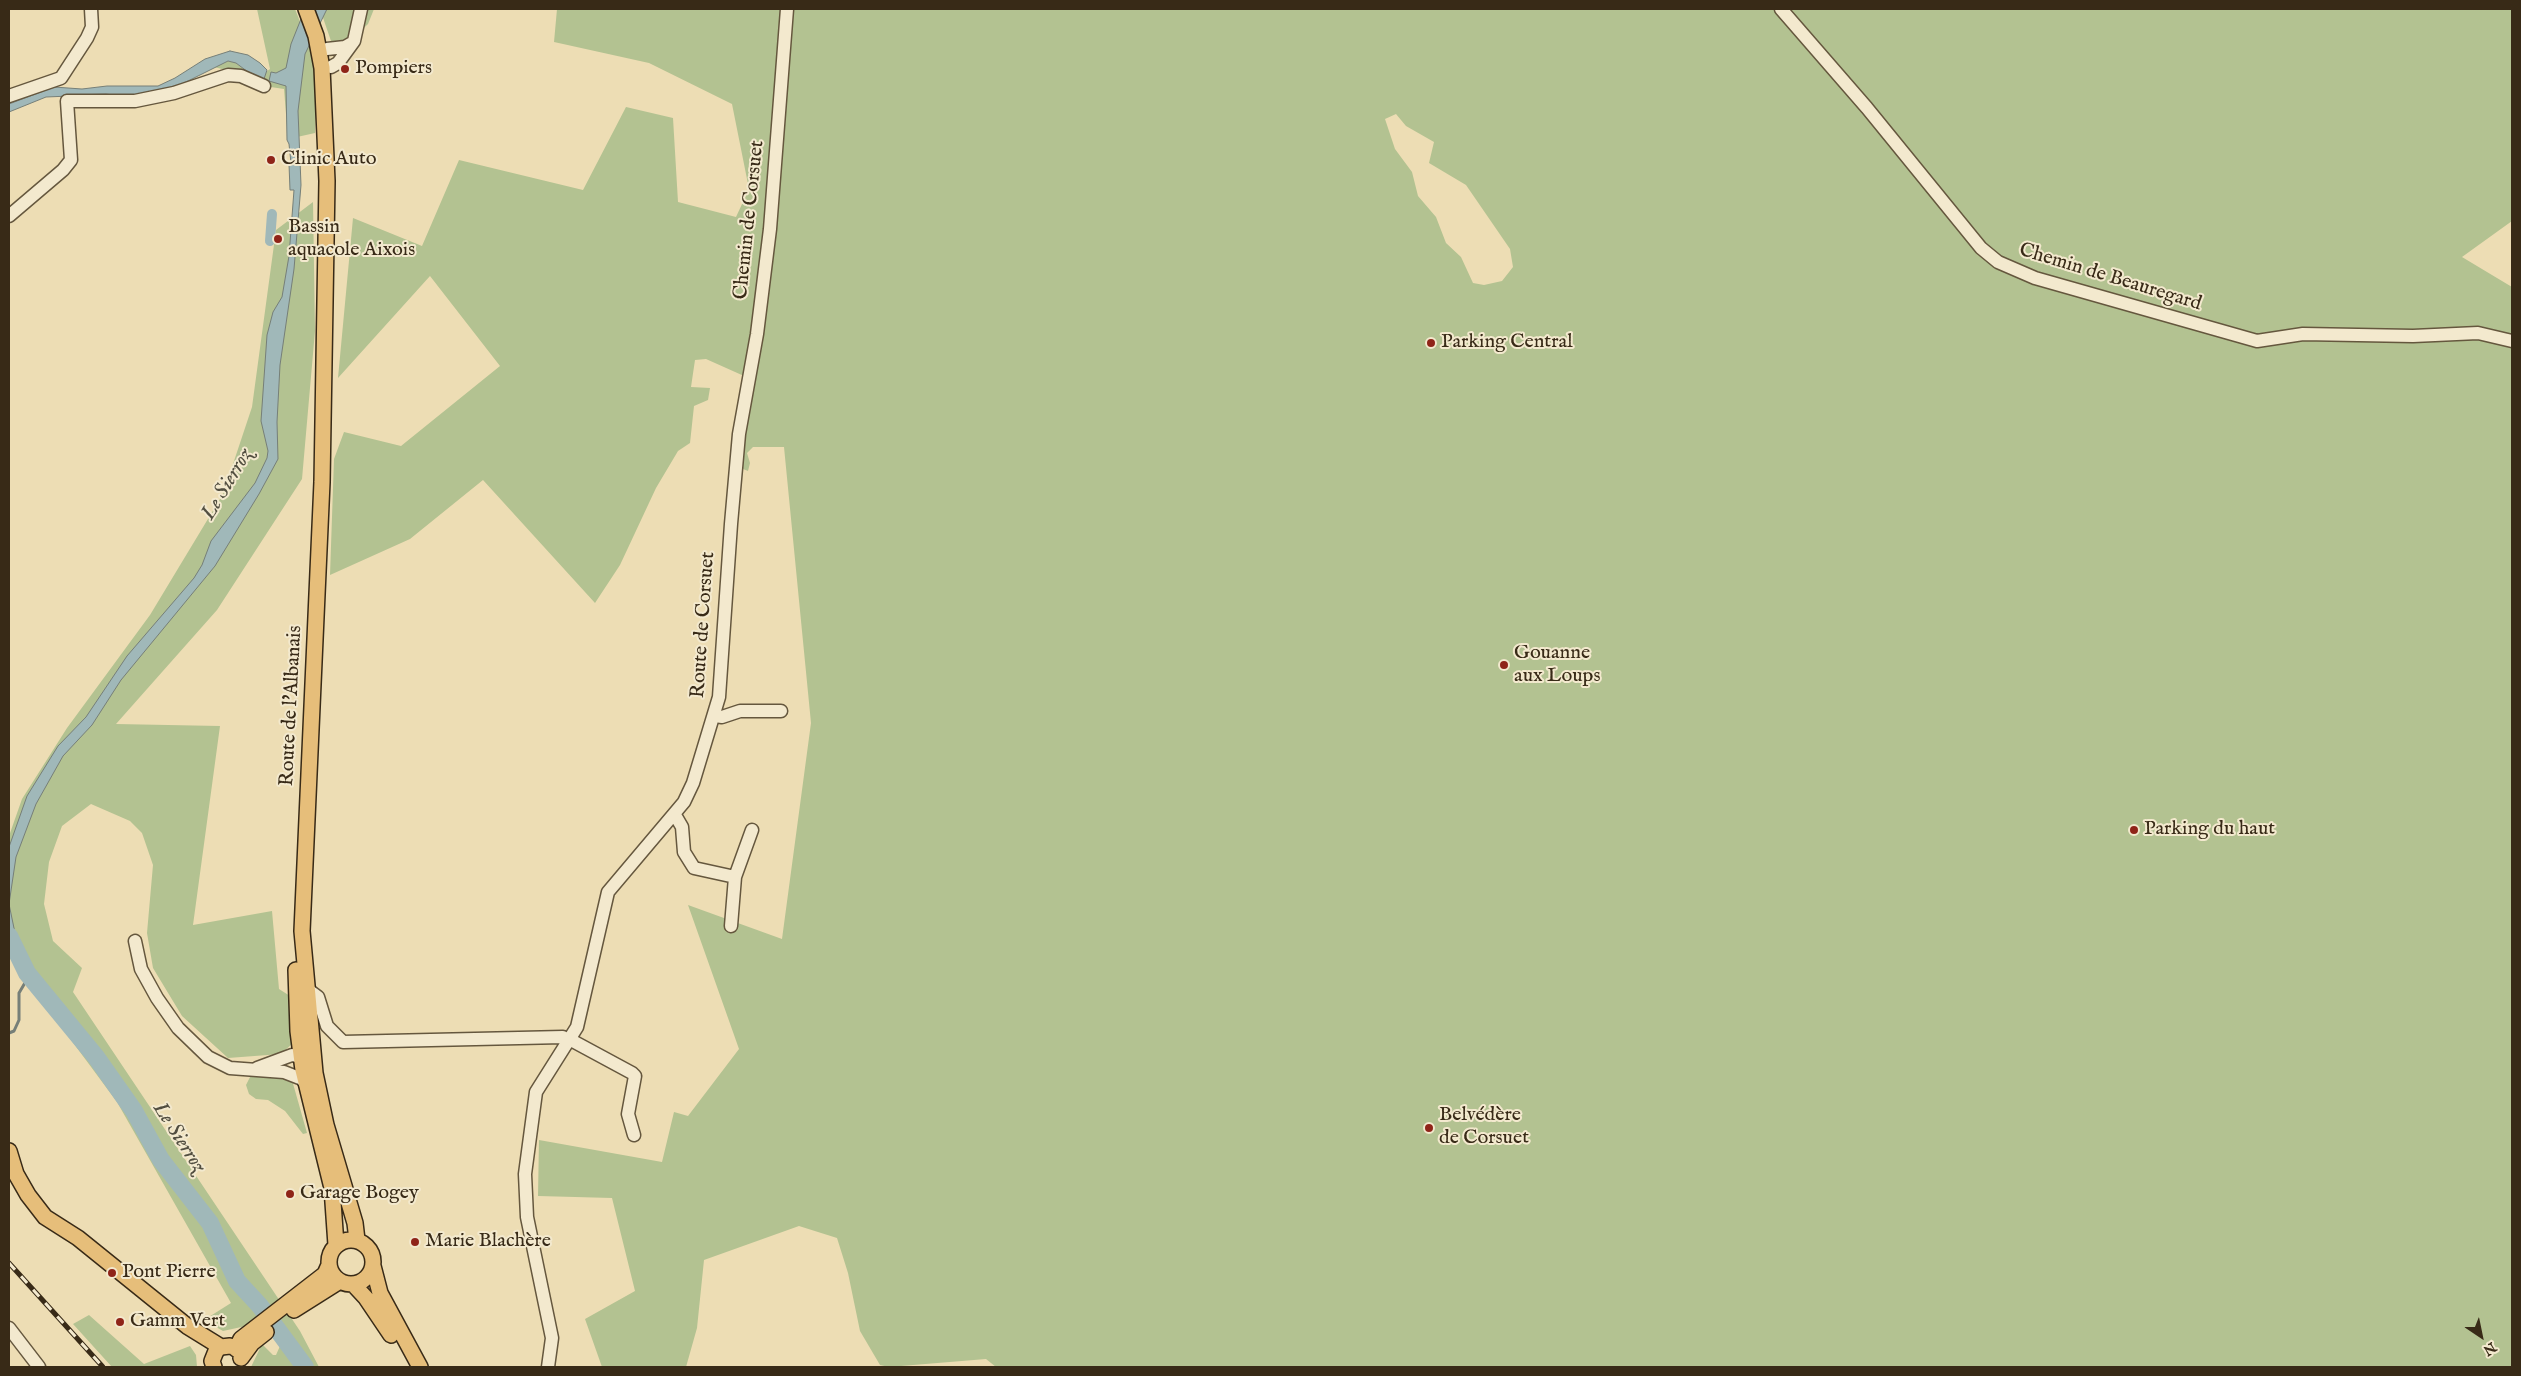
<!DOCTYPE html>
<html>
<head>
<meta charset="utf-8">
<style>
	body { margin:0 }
	#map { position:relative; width:2521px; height:1376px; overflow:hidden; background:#edddb4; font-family:"IM FELL English",serif }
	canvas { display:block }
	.frame { position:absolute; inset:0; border:10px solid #382a17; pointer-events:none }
	.north { position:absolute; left:2456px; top:1311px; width:50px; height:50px; -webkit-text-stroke:4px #f3e9ce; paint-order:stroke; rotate:146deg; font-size:14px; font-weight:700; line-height:20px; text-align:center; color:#382a17 }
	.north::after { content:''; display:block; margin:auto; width:18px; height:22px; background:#382a17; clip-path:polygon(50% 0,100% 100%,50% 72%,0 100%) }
</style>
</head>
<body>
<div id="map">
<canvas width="2521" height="1376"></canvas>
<div class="frame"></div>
<div class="north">N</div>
</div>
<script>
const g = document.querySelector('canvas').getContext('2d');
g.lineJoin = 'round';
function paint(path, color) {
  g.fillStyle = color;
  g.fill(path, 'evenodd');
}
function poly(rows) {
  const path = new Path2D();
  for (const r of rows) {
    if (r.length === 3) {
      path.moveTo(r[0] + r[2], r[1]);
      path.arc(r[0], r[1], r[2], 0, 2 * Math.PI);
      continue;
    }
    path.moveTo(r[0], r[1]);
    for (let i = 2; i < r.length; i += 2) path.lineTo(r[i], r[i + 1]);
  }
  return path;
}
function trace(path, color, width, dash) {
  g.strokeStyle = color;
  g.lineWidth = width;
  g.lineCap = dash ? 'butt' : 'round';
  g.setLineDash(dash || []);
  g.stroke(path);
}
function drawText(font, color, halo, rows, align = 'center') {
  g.font = font + ' "IM FELL English",serif';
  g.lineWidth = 4;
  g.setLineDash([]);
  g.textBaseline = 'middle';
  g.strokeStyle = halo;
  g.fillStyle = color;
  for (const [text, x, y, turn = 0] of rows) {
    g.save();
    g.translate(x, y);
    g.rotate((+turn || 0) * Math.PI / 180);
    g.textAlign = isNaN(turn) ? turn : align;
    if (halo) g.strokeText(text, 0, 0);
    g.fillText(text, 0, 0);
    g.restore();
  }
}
const green = poly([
	[257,9,295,9,312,52,317,80,315,133,288,139,284,89,264,86,234,72,214,67,228,61,236,63,248,72,266,72,270,69],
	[320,9,374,9,368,24,347,44,331,41],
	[557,9,2512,9,2512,221,2462,257,2512,287,2512,1367,996,1367,986,1359,889,1367,880,1365,860,1331,848,1273,837,1238,799,1226,704,1260,697,1328,686,1367,602,1367,585,1319,635,1291,612,1198,538,1196,539,1140,662,1162,674,1112,688,1116,739,1049,688,905,782,939,811,723,784,447,753,447,747,453,750,463,748,471,738,467,753,380,706,359,695,360,691,387,710,388,708,400,694,406,690,443,678,451,656,488,620,565,595,603,483,480,410,539,330,575,334,459,344,432,401,446,500,366,430,276,338,378,353,218,422,246,459,160,583,190,626,107,673,118,678,202,736,217,749,189,732,104,649,63,554,42],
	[1396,114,1406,126,1434,142,1429,163,1466,185,1510,249,1513,267,1502,281,1484,285,1473,283,1461,257,1446,243,1436,217,1418,196,1412,172,1395,149,1385,119],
	[313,202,315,331,302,479,217,610,116,724,220,726,193,925,272,911,279,989,290,996,293,1043,281,1054,228,1058,182,1016,153,968,147,933,153,865,142,833,130,821,91,804,62,826,49,862,44,904,53,941,82,968,73,992,300,1331,319,1367,251,1367,262,1344,273,1355,276,1355,280,1346,273,1333,246,1326,223,1331,204,1320,231,1303,117,1102,40,998,9,935,9,836,22,799,67,728,150,615,223,494,252,407,276,230],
	[251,1075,283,1076,292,1080,307,1133,303,1134,285,1111,268,1100,256,1099,249,1094,246,1085],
	[89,1315,144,1364,190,1346,196,1355,197,1367,112,1367,73,1324]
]);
const water = poly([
	[305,9,327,9,305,54,298,111,301,185,294,269,280,365,277,422,278,459,259,494,215,566,121,680,92,725,63,756,36,804,16,857,9,904,15,933,30,968,24,978,9,947,9,847,27,796,58,746,86,717,127,656,194,578,202,565,211,541,255,483,267,458,268,451,261,421,267,335,273,312,282,297,289,256,294,190,290,190,289,164,291,163,289,144,287,140,286,86,269,81,271,72,276,73,286,68,291,44,305,9],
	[230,51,248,55,260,63,267,70,264,79,252,75,236,63,228,61,176,87,126,97,106,94,77,95,75,98,70,96,46,97,9,112,9,104,54,87,82,89,107,86,158,86,175,78,205,59,230,51]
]);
const stream = poly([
	[9,1033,14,1031,19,1020,19,993,29,976]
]);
const canal = poly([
	[270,241,272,214]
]);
const river = poly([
	[9,936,27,973,96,1057,134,1111,161,1160,210,1223,237,1281,260,1306,305,1367]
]);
const minor = poly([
	[1781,9,1867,108,1981,248,1998,262,2035,278,2257,341,2303,334,2413,336,2478,333,2512,341],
	[327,49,345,47,352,43],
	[331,67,338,63,354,41,361,9],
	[9,96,61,78,87,38,92,27,91,9],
	[9,216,63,170,71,160,67,101,135,101,174,93,228,75,241,76,264,86],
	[715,716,722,717,740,711,781,711],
	[675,815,682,827,684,852,694,868,735,877],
	[731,926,735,877,752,830],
	[135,941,141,969,157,998,178,1028,208,1057,230,1068,284,1072,302,1079,307,1086],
	[306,988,318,997,327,1026,343,1042,563,1037],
	[569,1039,632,1073,635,1076,628,1114,634,1135],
	[257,1068,292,1055,309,1059],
	[9,1328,39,1367],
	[548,1367,552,1338,527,1217,525,1174,536,1092,577,1027,608,892,684,802,693,783,719,697,731,524,739,434,757,334,770,229,787,9]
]);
const major = poly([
	[306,9,316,36,322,68,327,181,322,482,302,931,315,1073,326,1125,355,1223,357,1240],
	[296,970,298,1031,303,1070,332,1188,336,1245],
	[9,1151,16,1174,28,1195,45,1217,78,1238,187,1326,221,1347],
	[351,1262,22],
	[373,1266,380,1293,420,1367],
	[353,1284,366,1298,391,1335],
	[294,1310,340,1281],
	[236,1349,241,1339,325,1274,329,1265],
	[241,1358,252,1343,266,1332],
	[214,1367,212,1361,216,1351,221,1347,230,1346]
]);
const rail = poly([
	[9,1263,103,1367]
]);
const markers = [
	[345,69,5,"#8f2418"],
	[271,160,5,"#8f2418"],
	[278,239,5,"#8f2418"],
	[1431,343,5,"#8f2418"],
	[1504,665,5,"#8f2418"],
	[2134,830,5,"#8f2418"],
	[1429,1128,5,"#8f2418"],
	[290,1194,5,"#8f2418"],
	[415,1242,5,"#8f2418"],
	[112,1273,5,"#8f2418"],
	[120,1322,5,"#8f2418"]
];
const poiNames = [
	["Pompiers",355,69],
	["Clinic Auto",281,160],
	["Bassin",288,228],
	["aquacole Aixois",288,251],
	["Parking Central",1441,343],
	["Gouanne",1514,654],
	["aux Loups",1514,677],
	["Parking du haut",2144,830],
	["Belvédère",1439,1116],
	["de Corsuet",1439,1139],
	["Garage Bogey",300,1194],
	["Marie Blachère",425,1242],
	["Pont Pierre",122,1273],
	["Gamm Vert",130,1322]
];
const streetNames = [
	["Chemin de Corsuet",750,220,-84],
	["Chemin de Beauregard",2110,278,17],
	["Route de Corsuet",704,625,-86],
	["Route de l'Albanais",292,706,-87]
];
const waterNames = [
	["Le Sierroz",228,485,-59],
	["Le Sierroz",178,1138,57]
];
paint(green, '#b3c291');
paint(water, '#a0b8b9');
trace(water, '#767f78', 1);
trace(stream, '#767f78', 3);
trace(canal, '#a0b8b9', 10);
trace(river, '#a0b8b9', 18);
trace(minor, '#65573e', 15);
trace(major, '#382a17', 18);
trace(minor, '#f3e9ce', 12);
trace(major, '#e6be7a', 15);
trace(rail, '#382a17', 5);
trace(rail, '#f3e9ce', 3, [9]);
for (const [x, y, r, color] of markers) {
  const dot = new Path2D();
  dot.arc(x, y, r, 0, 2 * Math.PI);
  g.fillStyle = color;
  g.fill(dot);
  trace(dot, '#f3e9ce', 2);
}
drawText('20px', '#382a17', '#f3e9ce', poiNames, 'left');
drawText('20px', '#382a17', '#f3e9ce', streetNames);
drawText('italic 21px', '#524e40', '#f3e9ce', waterNames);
</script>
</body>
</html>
